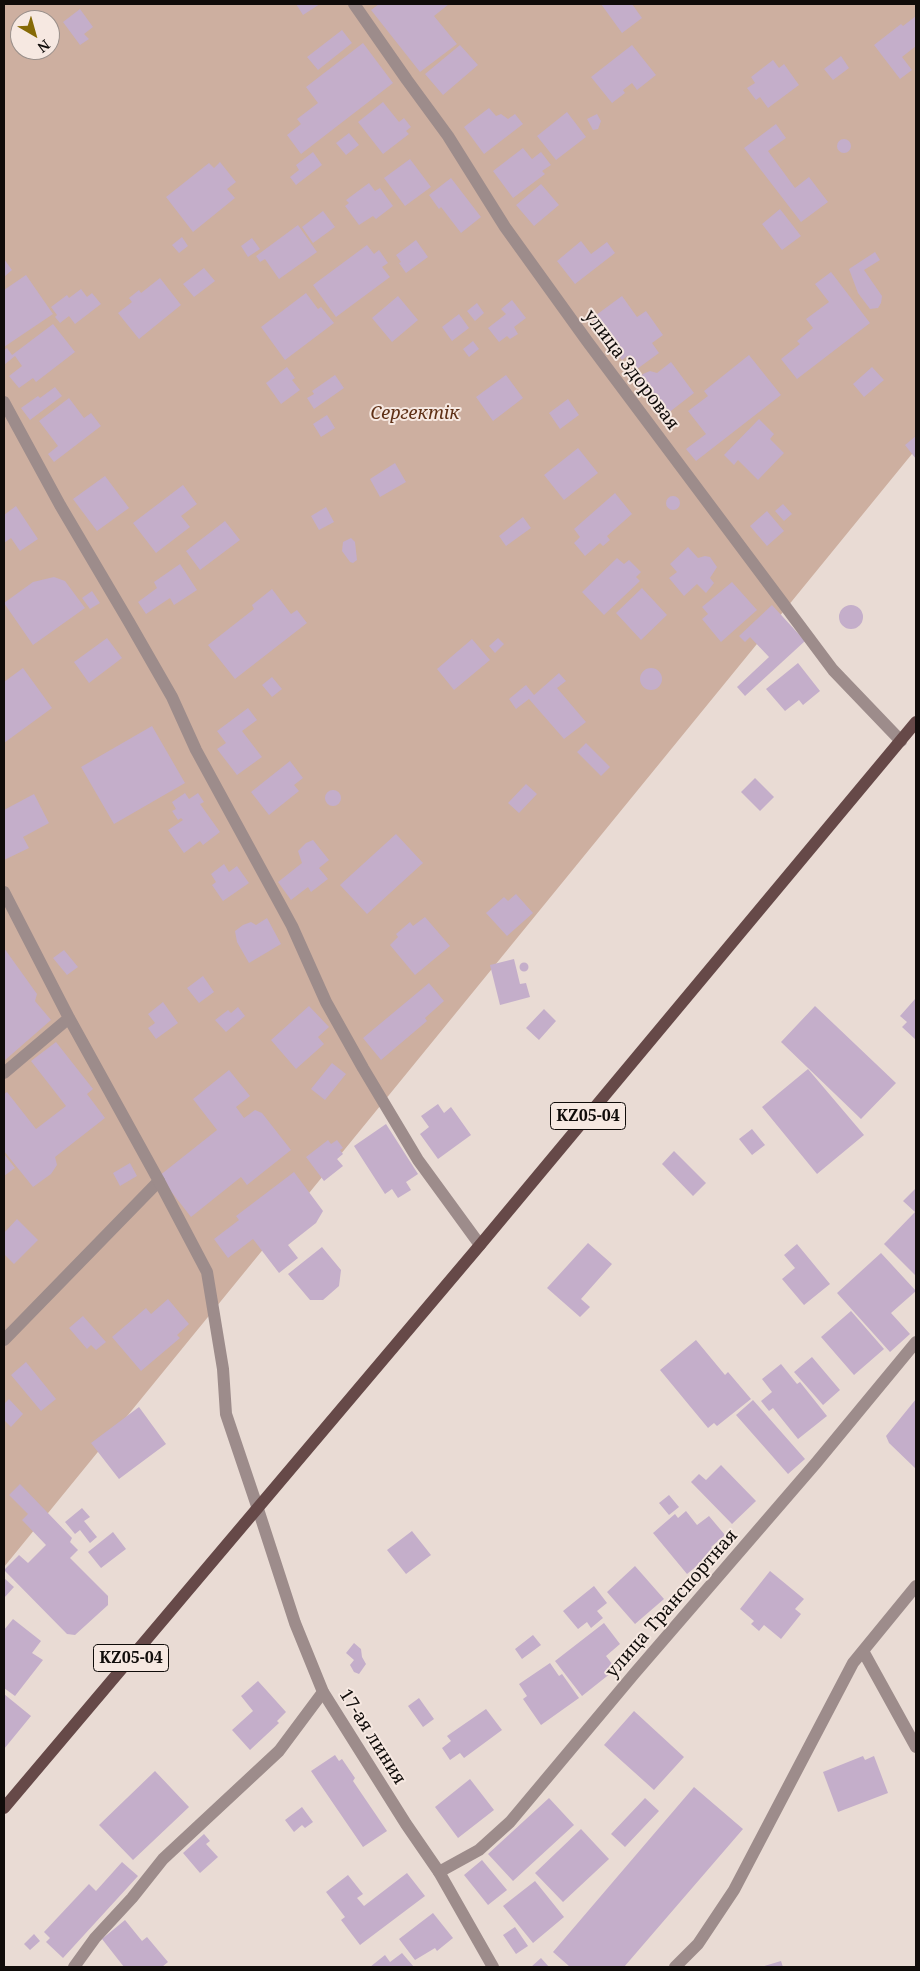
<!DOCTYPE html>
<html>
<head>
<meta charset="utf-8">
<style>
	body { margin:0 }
	#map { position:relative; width:920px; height:1971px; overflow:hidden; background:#e9dbd4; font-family:"Noto Serif",serif }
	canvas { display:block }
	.frame { position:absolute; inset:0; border:5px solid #100c0a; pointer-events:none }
	.north { position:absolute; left:10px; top:10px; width:50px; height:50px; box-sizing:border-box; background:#f6e8e1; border:1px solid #9a908b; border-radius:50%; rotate:142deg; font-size:14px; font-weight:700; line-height:20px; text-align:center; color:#100c0a }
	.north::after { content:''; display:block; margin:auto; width:18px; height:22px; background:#866a06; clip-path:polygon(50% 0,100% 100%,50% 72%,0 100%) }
</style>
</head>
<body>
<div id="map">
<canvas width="920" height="1971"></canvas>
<div class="frame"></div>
<div class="north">N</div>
</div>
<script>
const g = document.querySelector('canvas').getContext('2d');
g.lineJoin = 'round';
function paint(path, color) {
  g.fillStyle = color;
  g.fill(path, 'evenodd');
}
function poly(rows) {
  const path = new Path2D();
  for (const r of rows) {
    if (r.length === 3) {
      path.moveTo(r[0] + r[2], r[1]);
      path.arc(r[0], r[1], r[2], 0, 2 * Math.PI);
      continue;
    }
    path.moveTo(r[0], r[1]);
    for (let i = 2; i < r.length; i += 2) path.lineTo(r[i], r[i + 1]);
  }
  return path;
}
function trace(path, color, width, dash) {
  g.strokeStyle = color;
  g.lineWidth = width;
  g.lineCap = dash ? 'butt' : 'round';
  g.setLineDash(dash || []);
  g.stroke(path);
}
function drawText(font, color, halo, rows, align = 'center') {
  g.font = font + ' "Noto Serif",serif';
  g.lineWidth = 4;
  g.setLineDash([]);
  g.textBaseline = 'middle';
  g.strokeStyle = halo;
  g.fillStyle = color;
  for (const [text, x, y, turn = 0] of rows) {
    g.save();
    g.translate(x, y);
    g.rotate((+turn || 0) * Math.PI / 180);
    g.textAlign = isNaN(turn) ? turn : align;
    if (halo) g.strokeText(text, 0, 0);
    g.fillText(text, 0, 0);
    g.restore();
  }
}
const green = poly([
	[4,4,916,4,916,449,4,1567],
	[20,20,50,20,50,50,20,50]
]);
const building = poly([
	[296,4,320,4,303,15],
	[379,4,449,4,434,16,457,44,420,72,371,10],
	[601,4,632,4,642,18,622,33],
	[80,9,93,27,84,34,89,39,80,45,63,22],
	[916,16,916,46,902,57,912,70,900,79,874,45,901,24,903,26],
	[342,30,352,43,318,70,307,57],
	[363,43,393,83,301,154,287,135,301,124,297,119,318,103,306,87],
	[460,45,478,65,443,95,425,74],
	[632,45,656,75,637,90,632,83,623,90,625,93,612,103,591,77],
	[841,56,849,68,833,80,824,69],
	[773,60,779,68,784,64,799,85,768,108,760,97,756,100,747,88,755,83,751,77],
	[383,102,399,122,404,118,411,127,406,131,409,134,383,154,358,122],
	[489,108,496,116,501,114,508,119,515,114,523,124,484,154,464,127],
	[567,112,586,137,556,160,537,136],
	[597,114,601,121,598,129,593,130,587,119],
	[776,124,786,138,768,151,795,188,809,177,828,202,801,222,744,148],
	[349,133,359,145,346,155,336,143],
	[844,146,7],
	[523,148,532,159,541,152,551,165,542,171,545,174,513,198,493,171],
	[313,152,322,165,296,185,290,177,299,170,296,165],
	[410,159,431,187,405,206,384,178],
	[220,162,236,182,227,189,235,198,193,232,166,197,209,163,214,168],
	[451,178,481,217,461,233,441,207,439,209,429,195],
	[369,183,375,191,380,188,393,206,376,219,373,216,359,225,345,206,349,203,346,200],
	[541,184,559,205,534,226,516,205],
	[780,209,801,236,782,250,762,224],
	[323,211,335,227,313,243,302,227],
	[298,225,317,252,279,279,265,259,260,262,256,256],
	[182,237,188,246,179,253,172,245],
	[252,238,260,249,248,257,241,246],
	[416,240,428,257,406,273,399,263,401,262,396,255],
	[581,241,591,254,607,242,615,253,575,284,557,261],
	[367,245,374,254,379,250,388,263,382,267,390,277,336,317,313,285],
	[875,252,880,260,864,270,882,296,881,303,878,308,870,309,858,293,849,269],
	[4,259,12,270,4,277],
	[204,268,215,281,194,297,183,284],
	[831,272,870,323,797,379,781,359,800,344,797,341,813,328,806,319,829,302,815,284],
	[26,275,53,314,4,347,4,290],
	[160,278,181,305,139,339,118,313,132,302,129,298,139,290,141,293],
	[81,289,87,297,92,293,101,304,75,324,69,316,60,323,55,317,57,315,51,307,67,295,69,298],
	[306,293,318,309,321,307,334,323,285,360,261,327],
	[398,296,418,320,392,342,372,318],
	[622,296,637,317,646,311,663,335,652,343,659,353,637,369,627,356,622,360,592,318],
	[512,300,526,318,514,327,518,334,510,339,507,336,499,342,488,328,506,314,501,309],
	[477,303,484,313,475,321,467,311],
	[459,314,469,328,452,341,442,327],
	[53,324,75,352,36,382,33,378,19,388,9,376,22,366,15,356,4,365,4,350,7,348,12,355],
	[473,341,479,349,469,357,463,349],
	[749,355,781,395,696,461,686,449,706,434,688,411,708,396,704,391],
	[671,362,694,393,663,417,637,382,643,374,650,371,657,373],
	[287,367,295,378,292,380,300,390,281,404,266,383],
	[872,367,884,380,864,397,853,384],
	[335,375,344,388,314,409,307,398,314,394,312,391],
	[506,375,523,398,493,421,476,397],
	[55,387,62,396,30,420,21,408,38,396,40,398],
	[69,398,84,418,91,413,101,426,54,462,48,454,58,446,39,421],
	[568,399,579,415,560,429,549,413],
	[327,415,335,428,321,437,313,424],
	[759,419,774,434,770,439,784,453,758,480,738,460,734,465,724,455],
	[916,436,916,459,905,445],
	[578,448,598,473,564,500,544,475],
	[395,463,406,482,380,497,370,479],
	[105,476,129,508,97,531,73,499],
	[183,485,197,504,181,516,190,527,156,553,133,523],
	[615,493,632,514,607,536,610,540,603,546,600,543,585,556,574,543,580,537,574,529],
	[673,503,7],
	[783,504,792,514,784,521,775,511],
	[16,506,38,539,20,551,11,538,4,543,4,515],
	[326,507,334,522,319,530,311,516],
	[767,511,784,531,767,546,750,526],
	[523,517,531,528,506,546,499,536],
	[225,521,240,540,200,570,186,551],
	[351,538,355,542,357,560,353,563,350,562,342,551,343,542],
	[688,547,698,558,705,556,710,557,717,567,710,578,714,583,706,593,697,584,684,596,669,578,677,572,670,564],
	[617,558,624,564,629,560,641,572,636,577,640,581,604,615,582,592],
	[180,564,197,590,174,605,170,598,146,614,138,602,157,588,154,582],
	[54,577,65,581,85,608,33,645,4,603,33,582],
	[732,582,757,610,721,642,702,619,708,614,702,607],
	[642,588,667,615,641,640,616,613],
	[272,589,291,614,297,610,307,623,235,679,208,645,254,609,252,605],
	[92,591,100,603,90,609,82,598],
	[851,617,12],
	[772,605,805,641,745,696,737,687,769,657,750,637,745,642,739,636],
	[107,638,122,658,89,683,74,662],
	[498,638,504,644,495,653,489,646],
	[472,639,490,660,454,690,437,669],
	[798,663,820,691,803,705,799,700,785,711,766,689],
	[23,668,52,708,4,743,4,682],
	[651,679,11],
	[559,673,566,681,557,688,586,722,564,739,529,699,516,709,509,699,526,685,534,695],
	[272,677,282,689,272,697,262,685],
	[248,708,257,720,242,731,262,757,237,775,217,749,226,743,217,731],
	[152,726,185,783,114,824,81,767],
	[586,743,610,767,601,776,577,752],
	[290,761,303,778,294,785,299,791,269,815,251,792],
	[755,778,774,797,760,811,741,792],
	[526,784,537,794,519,813,508,803],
	[333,798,8],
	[185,793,189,799,198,793,204,802,200,804,220,832,203,845,200,841,184,853,168,830,183,820,181,818,178,820,172,811,176,809,172,802],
	[34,794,49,823,23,837,29,848,4,860,4,810],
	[396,834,423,863,367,914,340,885],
	[313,840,329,860,319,868,328,879,311,892,308,887,291,900,278,882,302,863,298,851,306,843],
	[224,864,229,872,237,866,249,883,223,901,212,885,216,882,211,874],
	[516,894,533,913,507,936,486,913,504,897,508,901],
	[425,917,450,946,415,975,390,945,398,937,396,934,410,922,413,926],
	[267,918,281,944,249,963,237,942,235,931,243,925,251,922,256,925],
	[4,948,37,994,35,1001,51,1020,4,1061],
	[64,950,78,967,67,975,53,958],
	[514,959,520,984,526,983,530,997,500,1005,490,965],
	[524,967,4.5],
	[203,976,214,992,199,1003,187,988],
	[429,983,444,1001,425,1018,427,1021,381,1060,363,1038],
	[915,999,916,1000,916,1040,902,1027,907,1022,900,1016],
	[163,1002,178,1023,156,1039,148,1028,155,1023,148,1014],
	[309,1006,329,1027,318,1037,324,1044,296,1069,271,1040],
	[815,1006,896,1083,861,1119,781,1042],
	[238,1007,245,1016,226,1032,215,1020,228,1010,231,1013],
	[544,1009,556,1021,539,1040,526,1028],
	[56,1042,93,1089,87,1094,105,1118,55,1157,57,1165,51,1174,33,1187,4,1151,4,1094,7,1092,36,1129,66,1106,31,1061],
	[332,1063,346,1074,325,1100,311,1089],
	[808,1069,864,1135,817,1174,762,1107],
	[229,1070,250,1096,236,1107,244,1118,255,1110,262,1113,291,1150,247,1185,241,1177,191,1217,159,1176,217,1130,193,1099],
	[438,1104,444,1113,451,1107,471,1135,438,1159,420,1134,429,1127,421,1116],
	[386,1124,418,1174,406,1182,411,1190,398,1198,392,1189,385,1194,354,1146],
	[752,1129,765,1145,752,1155,739,1139],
	[328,1140,331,1144,337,1140,343,1148,340,1150,343,1154,337,1159,343,1166,324,1181,306,1157],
	[674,1151,706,1183,693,1196,662,1164],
	[4,1154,15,1168,4,1176],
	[130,1163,137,1176,120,1186,113,1173],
	[294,1172,323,1211,316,1223,288,1245,298,1258,279,1273,253,1239,228,1258,214,1239,239,1220,236,1216],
	[916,1188,916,1276,884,1244,915,1212,903,1201],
	[17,1219,38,1240,14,1264,4,1254,4,1233],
	[588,1243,612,1264,581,1299,590,1307,580,1317,547,1288],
	[797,1244,830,1284,804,1305,782,1279,795,1268,784,1255],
	[322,1247,341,1270,339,1286,323,1300,310,1300,288,1274],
	[881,1253,916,1291,891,1313,910,1334,890,1352,837,1293],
	[168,1299,189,1324,177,1335,180,1338,141,1371,112,1337,146,1308,151,1314],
	[851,1311,884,1349,854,1375,821,1337],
	[83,1316,106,1342,96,1350,91,1345,87,1349,69,1328],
	[696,1340,725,1375,728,1372,751,1399,717,1426,714,1423,708,1428,660,1370],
	[812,1357,840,1390,823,1405,794,1372],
	[26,1362,56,1399,41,1411,11,1375],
	[781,1364,797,1384,800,1382,827,1416,798,1439,773,1408,769,1411,761,1401,772,1392,762,1379],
	[9,1399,23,1414,11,1427,4,1420,4,1404],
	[916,1399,916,1469,889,1443,886,1436],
	[753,1400,805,1459,788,1474,736,1415],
	[139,1407,166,1444,119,1479,91,1443],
	[721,1465,756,1501,732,1524,691,1482,699,1474,706,1480],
	[20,1484,72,1538,70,1542,78,1550,70,1558,108,1596,108,1605,75,1635,67,1634,4,1570,19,1555,28,1563,46,1545,22,1520,28,1514,9,1495],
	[669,1495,679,1507,669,1515,659,1503],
	[82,1508,90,1517,84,1521,97,1537,90,1543,80,1530,75,1534,65,1522],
	[686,1511,697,1525,709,1516,725,1535,711,1547,715,1551,687,1574,653,1533,675,1514,678,1518],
	[412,1531,431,1555,406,1574,387,1550],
	[113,1532,126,1549,101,1568,88,1552],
	[635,1566,664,1599,635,1624,607,1592],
	[770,1571,804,1599,795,1609,801,1614,781,1639,764,1625,759,1631,751,1624,754,1621,740,1609],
	[4,1578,14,1587,4,1598],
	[594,1586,607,1603,597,1611,603,1618,591,1628,587,1622,578,1629,563,1611],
	[13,1619,41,1641,32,1653,43,1660,15,1696,4,1688,4,1630],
	[604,1623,620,1644,606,1656,616,1669,582,1696,555,1661],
	[533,1635,541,1645,522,1659,515,1649],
	[354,1643,361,1649,362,1657,366,1664,359,1674,354,1672,350,1665,354,1660,346,1653],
	[550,1663,559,1676,562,1674,579,1698,541,1725,523,1699,527,1696,519,1684],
	[258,1681,286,1712,277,1721,279,1723,250,1750,232,1730,253,1711,241,1696],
	[4,1694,31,1716,4,1749],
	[419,1698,434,1719,423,1727,408,1706],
	[486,1709,502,1730,464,1758,460,1753,450,1760,442,1748,451,1741,447,1736],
	[634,1711,684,1757,654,1790,604,1745],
	[335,1755,339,1761,342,1759,355,1778,353,1781,387,1831,363,1847,311,1771],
	[863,1756,865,1760,874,1756,888,1793,838,1812,823,1772],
	[155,1771,189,1807,133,1860,99,1825],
	[470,1779,494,1810,458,1838,435,1807],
	[694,1787,743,1829,624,1967,570,1967,553,1952],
	[549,1798,574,1825,513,1881,488,1854],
	[645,1798,659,1811,625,1847,611,1834],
	[302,1807,313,1822,305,1828,302,1825,294,1832,285,1820],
	[581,1829,609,1859,563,1902,535,1873],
	[204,1834,210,1841,206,1844,218,1857,200,1873,183,1853],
	[482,1860,507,1890,488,1905,464,1875],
	[122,1862,138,1876,63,1958,46,1942,50,1938,44,1932,89,1884,96,1891],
	[407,1873,425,1896,360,1945,341,1920,345,1917,326,1892,348,1875,363,1894,357,1898,364,1906],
	[535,1881,564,1917,533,1943,503,1906],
	[433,1913,453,1938,437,1951,435,1948,415,1960,399,1939],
	[125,1920,142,1941,147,1937,168,1962,162,1967,124,1967,102,1939],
	[515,1927,528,1946,516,1954,503,1935],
	[34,1934,40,1941,30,1950,24,1944],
	[402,1953,414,1967,370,1967,385,1955,390,1962],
	[541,1958,549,1967,531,1967],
	[781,1961,783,1967,761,1967]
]);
const service = poly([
	[4,1340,159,1181]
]);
const minor = poly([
	[354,4,407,80,448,136,505,227,587,341,833,670,901,741],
	[4,402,60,505,129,622,172,697,196,750,292,926,326,1002,363,1068,418,1160,480,1245],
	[4,892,69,1018,159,1181,207,1272,223,1369,226,1414,258,1509],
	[4,1073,69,1018],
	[863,1651,916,1747],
	[439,1872,479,1850,510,1822,634,1674,816,1463,916,1342],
	[74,1967,95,1938,132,1898,163,1859,279,1751,323,1692],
	[675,1967,698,1944,734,1890,853,1663,916,1586]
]);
const tertiary = poly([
	[258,1509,295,1623,323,1692,406,1824,439,1872,493,1967]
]);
const primary = poly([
	[4,1808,480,1245,916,722]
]);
const shields = [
	[588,1116,75],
	[131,1658,75]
];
const shieldNames = [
	["KZ05-04",588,1116],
	["KZ05-04",131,1658]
];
const streetNames = [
	["улица Здоровая",631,370,53],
	["улица Транспортная",672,1604,-49],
	["17-ая линия",372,1737,58]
];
const parkNames = [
	["Сергектік",415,414]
];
paint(green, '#cdafa0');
paint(building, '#c4aeca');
trace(service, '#9d8c8b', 12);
trace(minor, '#9d8c8b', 12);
trace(tertiary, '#9d8c8b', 12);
trace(primary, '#664948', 12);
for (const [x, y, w] of shields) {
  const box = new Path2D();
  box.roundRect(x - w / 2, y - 13.5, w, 27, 4);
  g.fillStyle = '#f6e8e1';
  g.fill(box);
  trace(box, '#100c0a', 1);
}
drawText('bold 16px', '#100c0a', null, shieldNames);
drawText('18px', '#100c0a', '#f6e8e1', streetNames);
drawText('italic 18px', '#5f3117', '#f6e8e1', parkNames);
</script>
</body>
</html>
